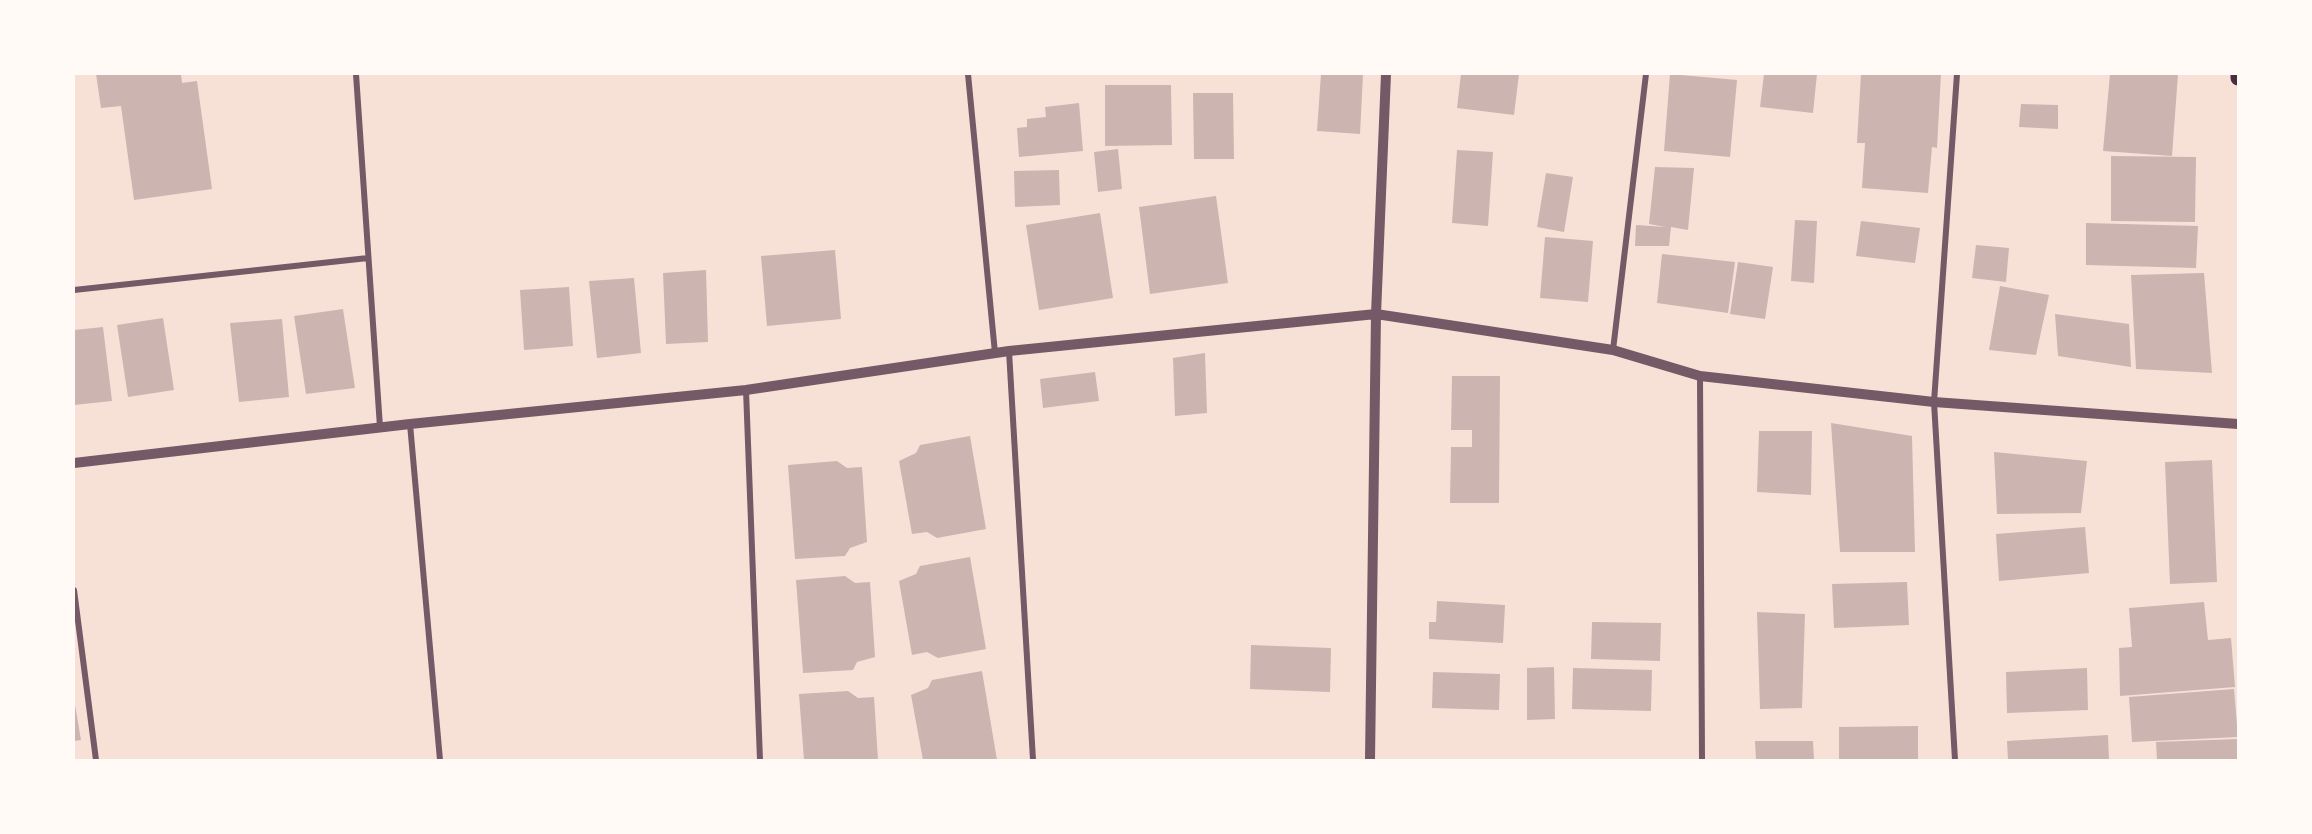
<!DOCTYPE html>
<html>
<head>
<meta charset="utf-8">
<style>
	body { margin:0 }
	#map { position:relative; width:2312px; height:834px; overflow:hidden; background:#f7e1d7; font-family:Signika,sans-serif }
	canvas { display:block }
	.frame { position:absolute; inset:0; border:75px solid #fffaf5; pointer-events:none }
</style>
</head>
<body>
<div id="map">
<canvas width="2312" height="834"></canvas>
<div class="frame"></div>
</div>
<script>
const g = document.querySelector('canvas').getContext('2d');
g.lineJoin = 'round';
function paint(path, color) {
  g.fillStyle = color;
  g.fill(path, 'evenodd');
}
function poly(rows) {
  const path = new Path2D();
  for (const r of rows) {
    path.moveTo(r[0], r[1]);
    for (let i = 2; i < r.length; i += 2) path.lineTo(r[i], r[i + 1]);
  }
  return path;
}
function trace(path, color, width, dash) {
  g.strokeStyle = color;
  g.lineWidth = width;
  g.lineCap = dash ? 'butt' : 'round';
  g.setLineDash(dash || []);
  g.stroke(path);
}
const building = poly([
	[96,74,181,74,182,83,197,81,212,189,134,200,121,106,101,108],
	[1321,74,1363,74,1360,134,1317,131],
	[1461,74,1519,74,1514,115,1457,108],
	[1670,74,1737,80,1730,157,1664,151],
	[1764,74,1817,74,1813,113,1760,107],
	[1861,74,1941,74,1937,148,1932,147,1928,193,1862,188,1865,143,1857,143],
	[2110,74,2178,74,2172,156,2103,151],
	[1105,85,1171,85,1172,145,1105,146],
	[1193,93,1233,93,1234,159,1194,159],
	[1079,103,1083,151,1019,157,1017,128,1027,127,1027,119,1046,117,1045,107],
	[2021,104,2058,105,2058,129,2019,127],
	[1118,149,1122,189,1098,192,1094,152],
	[1457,150,1493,152,1488,226,1452,223],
	[2111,156,2196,157,2195,222,2111,221],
	[1655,167,1694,168,1688,230,1671,227,1669,246,1635,246,1636,225,1666,227,1649,224],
	[1059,170,1060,205,1015,207,1014,171],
	[1546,173,1573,177,1564,232,1537,227],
	[1216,196,1228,283,1150,294,1139,207],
	[1100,213,1113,298,1039,310,1026,225],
	[1795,220,1817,221,1814,283,1791,281],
	[1861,221,1920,228,1915,263,1856,256],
	[2086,223,2198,226,2196,268,2086,265],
	[1545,237,1593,241,1588,302,1540,298],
	[1976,245,2009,248,2006,282,1972,278],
	[835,250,841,319,767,326,761,256],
	[1662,254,1735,262,1728,313,1657,303],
	[1738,262,1773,267,1765,319,1730,314],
	[706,270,708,342,666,344,663,273],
	[2204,273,2212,373,2136,369,2131,275],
	[634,278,641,353,597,358,589,281],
	[2000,286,2049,295,2036,355,1989,350],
	[569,287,573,346,524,350,520,290],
	[343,309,355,388,306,394,294,316],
	[2055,314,2129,324,2131,367,2058,356],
	[163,318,174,390,128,397,117,325],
	[282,319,289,397,239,402,230,323],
	[103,327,112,401,74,405,74,330],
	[1205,353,1207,413,1175,416,1173,358],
	[1095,372,1099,401,1043,408,1040,379],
	[1452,376,1500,376,1499,503,1450,503,1451,447,1472,447,1472,430,1451,430],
	[1831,423,1912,436,1915,552,1840,552],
	[1759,431,1812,431,1811,495,1757,492],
	[970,436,986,529,937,538,927,532,912,534,899,461,916,453,920,445],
	[1994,452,2087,461,2081,513,1997,514],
	[2212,460,2217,582,2170,584,2165,462],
	[837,461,847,468,862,467,867,542,850,548,845,556,795,559,788,465],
	[2085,527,2089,573,1999,581,1996,534],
	[970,557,986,649,938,658,927,652,912,655,899,581,916,574,920,566],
	[845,576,855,583,870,582,875,657,857,662,853,670,803,673,796,580],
	[1907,582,1909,625,1834,628,1832,584],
	[1437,601,1505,605,1503,643,1429,639,1429,622,1436,622],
	[2204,602,2208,640,2231,638,2235,687,2120,696,2119,648,2132,647,2129,608],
	[1757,612,1805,614,1802,708,1760,709],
	[1592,622,1661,623,1660,661,1591,659],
	[1251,645,1331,648,1330,692,1250,689],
	[1554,667,1555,719,1527,720,1527,668],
	[1573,668,1652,670,1651,711,1572,709],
	[2087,668,2088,710,2007,713,2006,672],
	[982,671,997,760,923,760,911,695,928,688,932,680],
	[1433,672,1500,674,1499,710,1432,708],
	[2234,689,2238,737,2132,742,2129,697],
	[848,691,858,698,874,697,878,760,804,760,799,694],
	[74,699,81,740,74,741],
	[1918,726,1918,760,1839,760,1839,727],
	[2108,735,2109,760,2008,760,2007,741],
	[2238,739,2238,760,2157,760,2156,742],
	[1755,741,1813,741,1814,760,1756,760]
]);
const minor = poly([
	[356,74,380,427],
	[968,74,995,353],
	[74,290,368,258],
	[1613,350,1646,74],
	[1009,351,1033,760],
	[1700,376,1702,760],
	[746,390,760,760],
	[410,424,440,760],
	[74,590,96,760],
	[1955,760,1934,402,1957,74]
]);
const tertiary = poly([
	[74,463,410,424,746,390,1009,351,1376,314,1613,350,1700,376,1934,402,2238,424],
	[1370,760,1376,314,1386,74]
]);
const primary = poly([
	[2238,74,2238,78]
]);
paint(building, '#ccb4b1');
trace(minor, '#755966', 6);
trace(tertiary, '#755966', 10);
trace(primary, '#4a2c40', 15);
</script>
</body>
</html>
